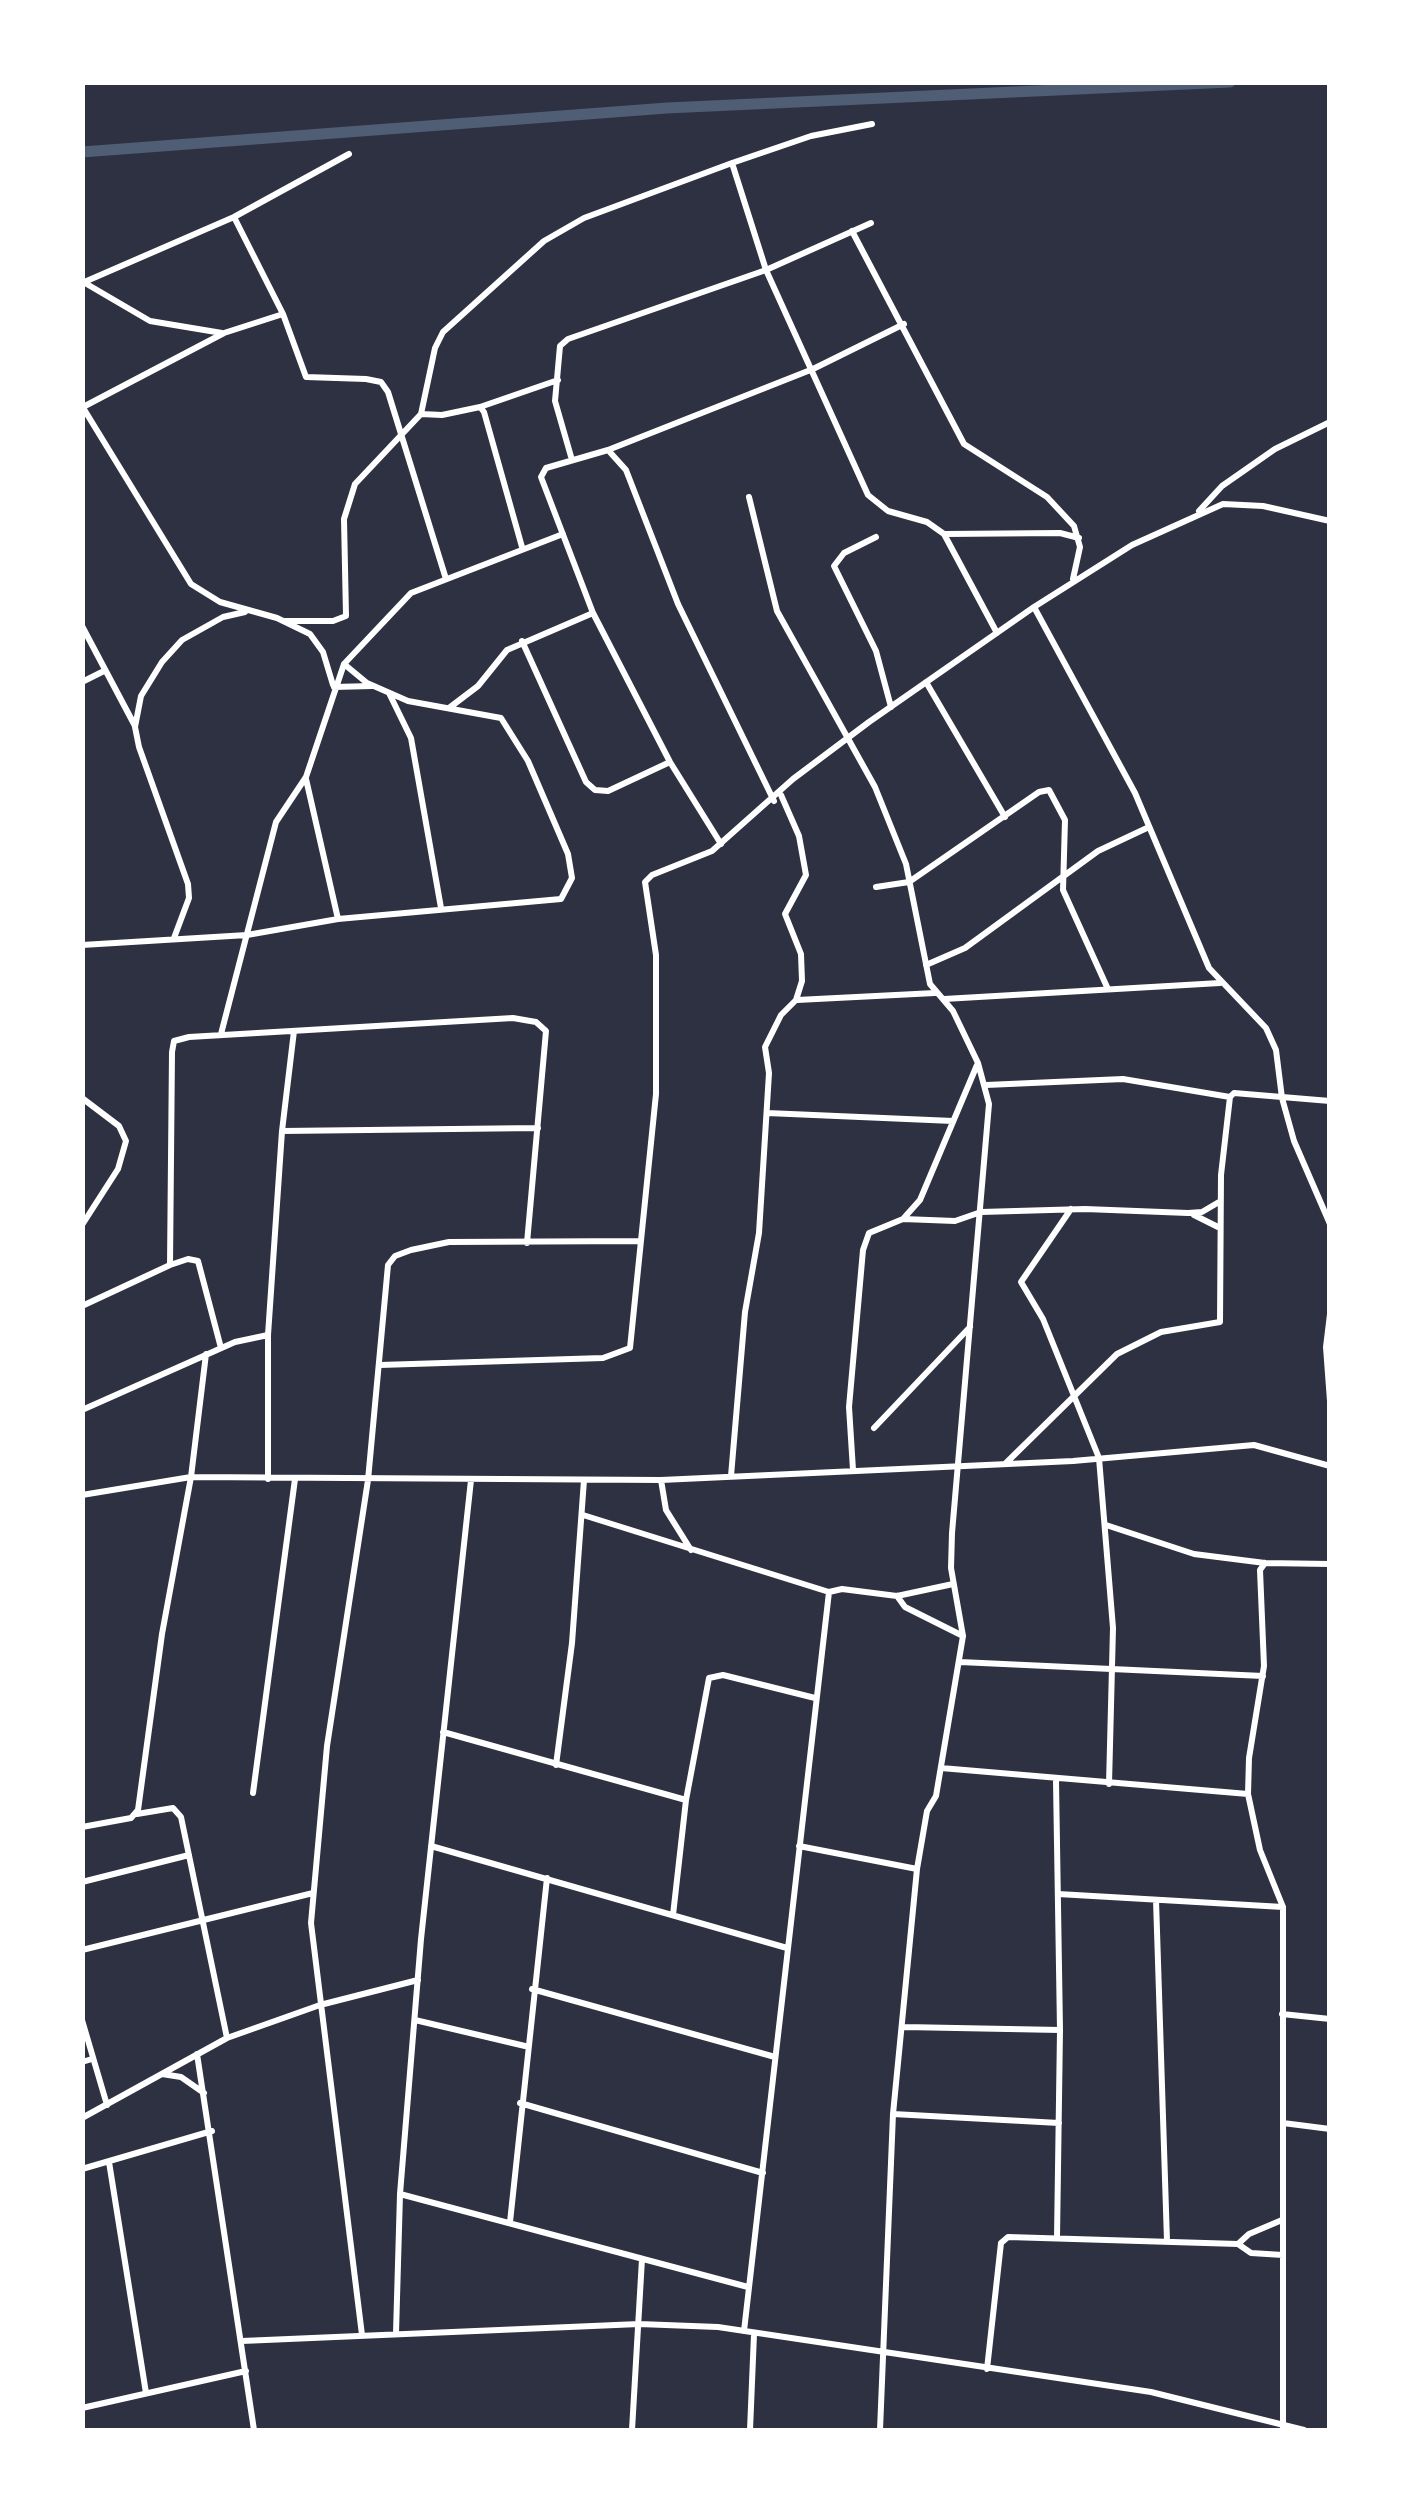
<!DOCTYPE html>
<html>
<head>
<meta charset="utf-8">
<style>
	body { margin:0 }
	#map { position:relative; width:1412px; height:2513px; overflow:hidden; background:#2d3142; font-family:Georgia,serif }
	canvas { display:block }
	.frame { position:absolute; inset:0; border:85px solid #fff; pointer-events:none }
</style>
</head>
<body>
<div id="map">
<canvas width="1412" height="2513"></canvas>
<div class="frame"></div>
</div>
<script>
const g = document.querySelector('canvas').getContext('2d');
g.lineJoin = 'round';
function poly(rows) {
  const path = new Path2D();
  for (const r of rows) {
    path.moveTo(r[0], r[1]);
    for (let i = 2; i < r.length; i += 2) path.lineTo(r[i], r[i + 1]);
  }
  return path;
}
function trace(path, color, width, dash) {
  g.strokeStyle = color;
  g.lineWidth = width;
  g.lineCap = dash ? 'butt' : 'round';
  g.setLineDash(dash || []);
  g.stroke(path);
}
const canal = poly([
	[82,152,667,108,1230,82]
]);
const minor = poly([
	[732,163,766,270,868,495,888,511,927,522,944,534,997,633],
	[234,217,283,314,306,377,366,379,381,382,388,392,446,579],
	[852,231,964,444,1047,497,1074,526,1080,547,1073,579],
	[82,283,234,217,349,154],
	[85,283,150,321,222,333],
	[82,406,191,584,220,602,277,618,310,634,323,652,333,685],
	[83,407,224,333,283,314],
	[480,407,558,380],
	[421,414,442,415,480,407,484,412,522,547],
	[608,450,813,369,904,324],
	[572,460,555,401,560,346,568,339,766,270,871,223],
	[749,497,777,611,875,787,906,864,930,984,953,1011,978,1063,989,1104,952,1533,951,1568,963,1636,936,1796,927,1811,917,1869,893,2114,880,2430],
	[1199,511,1222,486,1275,449,1330,422],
	[945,534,1060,533,1079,538],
	[876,537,844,553,834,566,876,651,891,707],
	[1034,607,1135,793,1209,968,1266,1028,1276,1050,1282,1098,1294,1141,1330,1224],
	[285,621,333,621,346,616,344,519,355,484,421,414,435,348,443,332,544,241,584,218,732,163,811,136,872,124],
	[82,626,135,726],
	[522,641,586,782,595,790,608,791,670,762],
	[82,682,104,671],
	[926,682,1005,817],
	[334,687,372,686],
	[389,693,411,738,441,908],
	[449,708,478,686,507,650,593,613],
	[306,779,338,919],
	[721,844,670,762,593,613,541,477,546,468,608,450,626,470,678,604,774,801],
	[876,887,909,882,1039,792,1049,790,1065,820,1063,890,1107,987],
	[174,938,189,898,188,884,139,747,135,727,141,696,162,662,182,640,223,617,245,612],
	[82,945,247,935,338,919,561,899,572,878,568,854,528,761,501,718,408,701,367,683,344,664],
	[926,965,965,948,1098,851,1149,827],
	[944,999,1220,983],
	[797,1000,935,993],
	[221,1034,276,822,306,777,344,664,411,593,563,534],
	[986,1085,1123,1079,1230,1097],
	[82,1098,119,1126,126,1141,118,1169,82,1225],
	[767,1113,953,1121],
	[282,1131,538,1128],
	[1071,1209,1021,1282,1043,1319,1099,1458,1113,1628,1109,1784],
	[1194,1215,1218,1227],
	[903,1219,955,1221,981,1212,1085,1209,1188,1213,1202,1212,1219,1202],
	[170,1265,172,1052,174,1041,189,1037,513,1018,536,1022,546,1031,527,1243],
	[82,1306,170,1265,188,1259,198,1261,221,1348],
	[1330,1314,1326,1347,1330,1401],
	[268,1335,282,1131,294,1031],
	[380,1365,603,1358,630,1348,656,1094,656,955,645,882,652,875,712,851,793,779,869,722,1034,607,1132,545,1223,504,1263,506,1330,521],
	[82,1410,235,1342,268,1335,268,1479],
	[874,1428,970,1327],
	[1006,1463,1117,1354,1161,1332,1220,1322,1221,1175,1230,1097,1234,1093,1330,1101],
	[853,1470,849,1407,863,1250,869,1233,903,1219,920,1200,977,1065],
	[731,1476,745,1312,759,1233,769,1073,765,1047,781,1015,796,1000,802,981,801,954,785,914,806,875,799,836,781,795],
	[661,1480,666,1510,691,1550],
	[82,1495,191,1477,661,1480,1073,1461,1254,1445,1330,1466],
	[583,1515,829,1592],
	[1106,1525,1194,1554,1265,1563,1330,1564],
	[1265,1563,1260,1570,1264,1666,1249,1758,1248,1794,1260,1850,1283,1907,1283,2430],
	[897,1596,905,1607,963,1636],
	[960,1662,1263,1676],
	[443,1732,686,1800],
	[556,1765,572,1643,584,1480],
	[941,1768,1248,1794],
	[1056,1781,1060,2030,1057,2238],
	[253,1793,295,1479],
	[137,1814,173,1808,181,1817,227,2038],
	[82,1827,131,1818,138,1810,162,1634,191,1477,206,1354],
	[431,1846,787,1948],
	[799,1846,917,1869],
	[82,1882,189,1855],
	[1058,1894,1283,1907],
	[1156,1900,1167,2241],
	[673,1915,686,1800,709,1678,723,1675,815,1698],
	[82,1950,313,1893],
	[532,1989,775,2057],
	[1282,2014,1330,2019],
	[82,2020,107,2105],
	[415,2020,525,2046],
	[904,2027,1060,2030],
	[197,2054,254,2430],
	[82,2062,92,2059],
	[162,2074,181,2077,204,2093],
	[520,2103,763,2173],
	[893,2114,1059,2123],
	[82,2118,227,2038,320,2005,418,1980],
	[1283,2123,1330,2129],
	[109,2162,146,2393],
	[82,2169,212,2131],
	[400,2194,748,2287],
	[510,2222,547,1878],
	[1238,2244,1249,2234,1282,2220],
	[744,2331,829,1592,842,1589,897,1596,953,1584],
	[396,2333,400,2194,421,1939,471,1480],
	[362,2335,311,1923,327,1746,368,1480,388,1265,395,1256,411,1250,449,1242,639,1241],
	[242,2341,639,2324,718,2327,1151,2392,1304,2430],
	[987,2369,1001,2243,1008,2237,1238,2244,1251,2253,1283,2255],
	[82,2408,246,2371],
	[632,2430,642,2259],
	[750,2430,754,2334]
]);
trace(canal, '#4f5d75', 11);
trace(minor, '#fff', 6);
</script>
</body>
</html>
